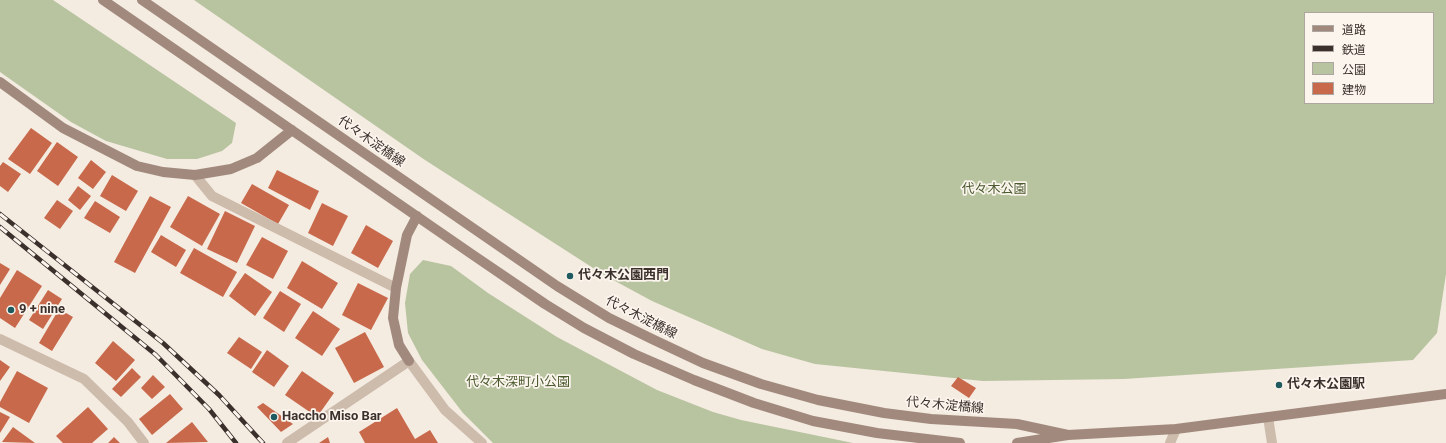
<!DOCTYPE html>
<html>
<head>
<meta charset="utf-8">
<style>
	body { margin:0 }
	#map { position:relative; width:1446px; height:443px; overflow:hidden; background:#f4ebe1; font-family:Roboto,"Noto Sans JP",sans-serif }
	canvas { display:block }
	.legend { position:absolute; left:1304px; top:12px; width:130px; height:92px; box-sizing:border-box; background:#fbf5ee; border:1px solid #aea6a0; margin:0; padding:5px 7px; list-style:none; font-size:12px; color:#3b302b }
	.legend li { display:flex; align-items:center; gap:8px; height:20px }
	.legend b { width:20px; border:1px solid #aea6a0 }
</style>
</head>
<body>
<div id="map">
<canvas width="1446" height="443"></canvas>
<ul class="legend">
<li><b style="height:5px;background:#a18a7d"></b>道路</li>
<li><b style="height:5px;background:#3b302b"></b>鉄道</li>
<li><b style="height:11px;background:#b8c4a0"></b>公園</li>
<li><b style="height:11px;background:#c8694b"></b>建物</li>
</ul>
</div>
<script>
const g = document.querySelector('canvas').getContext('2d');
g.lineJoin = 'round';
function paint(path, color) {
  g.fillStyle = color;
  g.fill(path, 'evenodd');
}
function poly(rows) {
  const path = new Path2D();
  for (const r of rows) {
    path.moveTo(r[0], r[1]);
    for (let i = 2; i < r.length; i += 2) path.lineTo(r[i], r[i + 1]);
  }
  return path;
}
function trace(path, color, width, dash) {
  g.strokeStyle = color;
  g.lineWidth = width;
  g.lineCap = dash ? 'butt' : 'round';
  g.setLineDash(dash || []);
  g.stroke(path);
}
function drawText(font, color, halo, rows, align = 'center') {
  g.font = font + ' Roboto,"Noto Sans JP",sans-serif';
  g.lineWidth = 3.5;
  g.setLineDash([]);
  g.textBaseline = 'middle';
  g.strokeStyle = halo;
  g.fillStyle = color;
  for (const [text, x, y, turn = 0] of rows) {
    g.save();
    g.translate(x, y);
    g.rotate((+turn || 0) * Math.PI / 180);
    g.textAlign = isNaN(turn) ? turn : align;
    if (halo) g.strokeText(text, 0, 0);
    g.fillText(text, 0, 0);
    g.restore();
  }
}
const green = poly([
	[0,0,53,0,236,123,232,143,222,151,197,159,167,159,106,141,71,122,0,72],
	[194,0,1446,0,1446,274,1437,333,1413,360,1124,379,983,381,815,364,762,349,652,301,604,275,425,160],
	[1305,13,1433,13,1433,103,1305,103],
	[423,260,451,266,488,293,557,337,657,390,713,412,741,420,853,443,493,443,463,413,422,360,408,333,405,303,410,274]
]);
const building = poly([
	[31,128,52,143,30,174,8,159],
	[57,142,78,157,58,186,37,171],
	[91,160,106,172,93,189,78,178],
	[3,162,21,174,8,192,0,186,0,166],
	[277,170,319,191,310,210,268,188],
	[112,175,138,191,126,211,100,196],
	[252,184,289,205,278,224,241,203],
	[78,186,91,196,80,210,68,200],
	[150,196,171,207,135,273,114,262],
	[188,196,220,214,202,246,170,227],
	[57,200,73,211,60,229,44,218],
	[95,201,120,217,110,233,84,218],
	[322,203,348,216,333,246,308,233],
	[225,211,255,226,237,263,207,249],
	[366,225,393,241,378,268,351,253],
	[161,235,186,250,176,267,151,252],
	[262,237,288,251,273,279,246,265],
	[194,248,237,272,223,297,180,273],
	[302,261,338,283,322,309,287,288],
	[0,263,10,269,0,285],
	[17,270,42,286,15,328,0,318,0,298],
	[245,273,272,292,255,316,229,296],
	[358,283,388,298,371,330,342,315],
	[48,290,62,299,43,329,29,320],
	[280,291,301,304,284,332,263,318],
	[59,309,73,317,52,351,39,343],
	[313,311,340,329,322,356,295,338],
	[365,332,384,367,354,383,335,348],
	[239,337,262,352,251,369,227,353],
	[113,341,135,360,116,381,95,363],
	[267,350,289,366,274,387,252,372],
	[0,360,10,367,0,381],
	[132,368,141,377,121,397,112,389],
	[17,371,48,388,29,423,0,407,0,402],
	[302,371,334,393,317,417,285,395],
	[153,375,165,387,152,399,141,388],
	[958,377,976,388,969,398,951,386],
	[170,394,183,409,152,435,139,419],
	[263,403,293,424,281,432,257,407],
	[88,407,108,429,92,443,63,443,56,436],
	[397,408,415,439,430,430,438,443,365,443,359,432],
	[0,412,10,417,0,433],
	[192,422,208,442,166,443],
	[13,427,35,443,2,442],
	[114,437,120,443,108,443],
	[328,437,330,443,319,443]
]);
const street = poly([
	[195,175,212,196,396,288],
	[0,339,84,379,128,422,144,443],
	[1268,417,1272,443],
	[287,443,409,361,445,410,482,443],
	[1170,443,1176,429]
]);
const secondary = poly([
	[103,0,473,255,545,304,584,328,634,354,694,380,754,403,813,421,877,433,960,443],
	[142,0,557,286,609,318,652,339,703,363,761,384,818,400,884,413,931,419,1017,424,1068,435],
	[0,82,63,128,137,166,163,172,195,175,231,169,257,158,292,130],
	[409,361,399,345,393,318,396,288,407,235,417,216],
	[1017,443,1068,435,1176,429,1446,394]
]);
const rail = poly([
	[0,214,163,343,219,395,263,443],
	[0,227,156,355,209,409,236,443]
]);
const markers = [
	[570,276,4,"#1f5a5e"],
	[11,310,4,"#1f5a5e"],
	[1279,385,4,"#1f5a5e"],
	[274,417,4,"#1f5a5e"]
];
const streetNames = [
	["代々木淀橋線",371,142,35],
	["代々木淀橋線",641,318,27],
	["代々木淀橋線",945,406,5]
];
const parkNames = [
	["代々木公園",994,190],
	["代々木深町小公園",518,383]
];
const poiNames = [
	["代々木公園西門",578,276],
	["9 + nine",19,310],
	["代々木公園駅",1287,385],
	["Haccho Miso Bar",282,417]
];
paint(green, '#b8c4a0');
paint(building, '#c8694b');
trace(street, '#cdbbac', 10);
trace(secondary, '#a18a7d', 10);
trace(rail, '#3b302b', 4.5);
trace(rail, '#fbf5ee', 3, [9]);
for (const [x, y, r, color] of markers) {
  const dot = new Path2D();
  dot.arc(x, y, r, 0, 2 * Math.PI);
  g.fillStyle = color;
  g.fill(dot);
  trace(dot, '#fbf5ee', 1.5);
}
drawText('13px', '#3b302b', '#fbf5ee', streetNames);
drawText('13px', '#4a5a2e', '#fbf5ee', parkNames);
drawText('bold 13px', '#3b302b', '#fbf5ee', poiNames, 'left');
</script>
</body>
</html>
